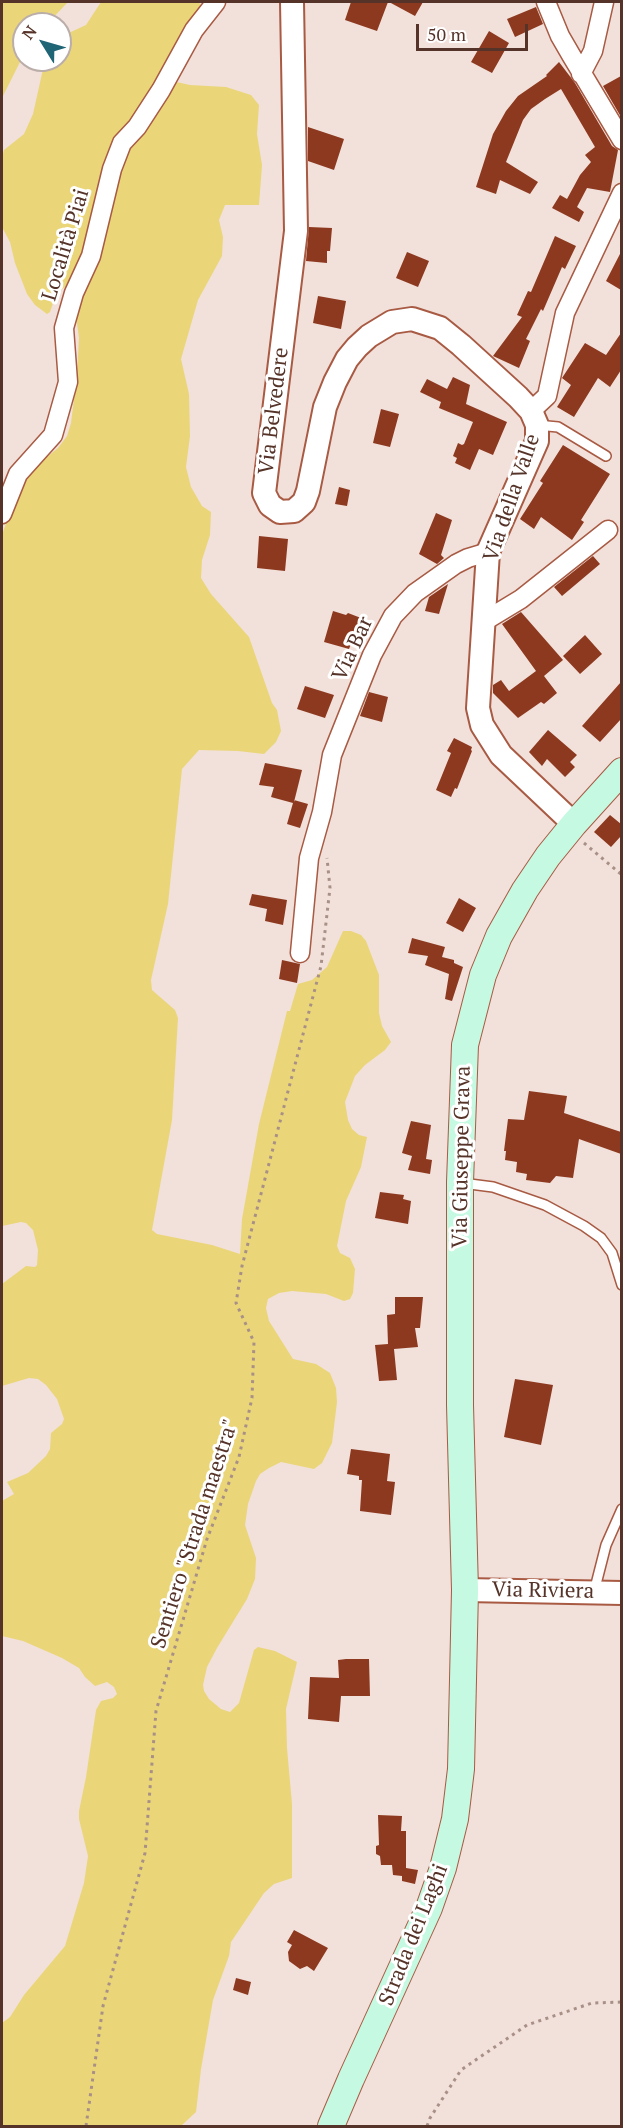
<!DOCTYPE html>
<html>
<head>
<meta charset="utf-8">
<style>
	body { margin:0 }
	#map { position:relative; width:623px; height:2128px; overflow:hidden; background:#f2e0da; font-family:"PT Serif",serif }
	canvas { display:block }
	.frame { position:absolute; inset:0; border:3px solid #553328; pointer-events:none }
	.north { position:absolute; left:12px; top:12px; width:60px; height:60px; box-sizing:border-box; background:#fff; border:2px solid #bbada9; border-radius:50%; rotate:307deg; font-size:16px; font-weight:700; line-height:24px; text-align:center; color:#553328 }
	.north::after { content:''; display:block; margin:auto; width:21px; height:27px; background:#206576; clip-path:polygon(50% 0,100% 100%,50% 72%,0 100%) }
	.scale { position:absolute; left:416px; top:24px; width:112px; height:27px; box-sizing:border-box; border:3px solid #553328; border-top:0; padding-left:8px; font-size:18px; line-height:21px; white-space:nowrap; color:#553328; -webkit-text-stroke:4px #fff; paint-order:stroke }
</style>
</head>
<body>
<div id="map">
<canvas width="623" height="2128"></canvas>
<div class="frame"></div>
<div class="north">N</div>
<div class="scale">50 m</div>
</div>
<script>
const g = document.querySelector('canvas').getContext('2d');
g.lineJoin = 'round';
function paint(path, color) {
  g.fillStyle = color;
  g.fill(path, 'evenodd');
}
function poly(rows) {
  const path = new Path2D();
  for (const r of rows) {
    path.moveTo(r[0], r[1]);
    for (let i = 2; i < r.length; i += 2) path.lineTo(r[i], r[i + 1]);
  }
  return path;
}
function trace(path, color, width, dash) {
  g.strokeStyle = color;
  g.lineWidth = width;
  g.lineCap = dash ? 'butt' : 'round';
  g.setLineDash(dash || []);
  g.stroke(path);
}
function drawText(font, color, halo, rows, align = 'center') {
  g.font = font + ' "PT Serif",serif';
  g.lineWidth = 6;
  g.setLineDash([]);
  g.textBaseline = 'middle';
  g.strokeStyle = halo;
  g.fillStyle = color;
  for (const [text, x, y, turn = 0] of rows) {
    g.save();
    g.translate(x, y);
    g.rotate((+turn || 0) * Math.PI / 180);
    g.textAlign = isNaN(turn) ? turn : align;
    if (halo) g.strokeText(text, 0, 0);
    g.fillText(text, 0, 0);
    g.restore();
  }
}
const green = poly([
	[2,2,68,2,47,24,24,24,24,54,2,98],
	[101,2,199,2,202,8,133,127,78,277,56,294,50,312,47,314,35,305,27,294,15,263,10,242,2,227,2,157,4,150,24,134,33,114,45,60,60,60,60,37,86,25],
	[172,81,190,85,226,87,251,95,259,105,257,134,262,165,259,205,225,205,219,220,223,237,222,256,198,300,181,359,189,394,190,436,186,467,191,487,202,506,211,512,210,535,202,560,201,578,211,594,249,637,272,703,277,710,281,731,276,742,264,754,238,751,199,750,182,769,168,904,151,980,152,990,175,1010,178,1018,172,1120,152,1230,157,1234,212,1245,240,1254,242,1219,259,1124,287,1011,290,1011,298,984,312,980,327,967,343,931,351,931,361,935,366,941,379,975,379,1013,382,1026,391,1042,385,1050,365,1065,355,1076,345,1102,348,1120,352,1129,359,1135,367,1137,361,1167,346,1201,337,1246,340,1253,350,1258,355,1269,353,1293,350,1299,344,1301,326,1294,292,1291,279,1293,268,1299,266,1308,269,1321,293,1359,316,1364,330,1373,336,1388,337,1402,332,1443,322,1463,314,1469,281,1462,269,1468,260,1474,256,1481,248,1504,245,1525,256,1558,255,1579,247,1599,217,1648,207,1667,203,1685,204,1691,209,1699,221,1709,230,1712,239,1703,254,1650,258,1647,275,1651,297,1662,286,1709,287,1748,292,1804,292,1878,274,1884,264,1893,231,1942,229,1956,213,2000,201,2069,196,2112,181,2126,2,2126,2,2023,10,2017,24,1995,65,1946,84,1883,88,1856,79,1819,79,1811,86,1777,96,1710,101,1701,113,1698,117,1694,114,1687,107,1682,95,1686,85,1677,79,1668,62,1658,23,1641,2,1636,2,1501,14,1494,7,1482,28,1473,46,1456,50,1449,51,1433,62,1424,64,1419,57,1399,46,1385,38,1379,29,1378,2,1386,2,1284,26,1266,35,1267,37,1265,38,1250,33,1230,26,1223,21,1222,2,1226,2,535,18,488,37,465,58,448,67,436,71,423,77,375,79,338,76,316,119,160]
]);
const building = poly([
	[351,2,388,2,377,31,345,20],
	[389,2,423,2,415,16],
	[536,7,543,24,515,37,507,19],
	[489,31,509,43,492,73,471,62],
	[559,62,575,83,612,146,618,150,610,192,587,188,577,207,584,212,579,222,552,208,560,195,567,199,580,175,591,162,585,155,595,147,561,89,545,99,531,109,523,120,506,162,538,182,530,194,500,180,496,194,476,187,493,134,506,111,518,96,547,76,546,75],
	[621,76,621,117,603,86],
	[308,127,344,139,334,170,308,161],
	[309,227,332,228,330,251,327,251,327,263,306,261],
	[555,236,576,246,565,269,562,267,543,311,541,309,526,339,530,341,519,368,493,356,522,317,517,315,528,291,531,292],
	[407,252,429,261,418,287,396,278],
	[621,252,621,290,606,281],
	[318,296,346,301,341,329,313,323],
	[621,333,621,370,610,387,598,378,574,417,557,407,571,385,562,378,585,343,606,355],
	[453,377,470,385,466,404,507,422,493,455,479,449,470,470,455,463,457,458,453,456,458,443,462,445,464,444,473,422,439,408,441,402,420,392,427,379,447,389],
	[381,409,399,414,390,447,373,443],
	[563,445,610,474,581,520,584,522,572,540,541,517,534,529,520,519,543,483,540,481],
	[339,487,350,490,347,506,335,504],
	[436,513,452,520,441,555,444,558,437,564,419,554],
	[259,536,288,539,285,571,257,568],
	[593,556,600,564,562,596,554,587],
	[448,584,439,614,425,611,429,597],
	[333,611,346,615,348,613,361,618,349,649,324,642],
	[521,612,563,660,544,676,557,693,544,704,541,702,518,718,493,693,493,685,501,680,509,691,536,671,502,624],
	[585,635,602,654,580,674,563,656],
	[621,682,621,719,600,742,582,726],
	[305,686,334,695,325,718,297,709],
	[369,692,388,697,382,722,360,716],
	[548,730,577,755,570,762,575,767,565,777,547,759,542,766,529,752],
	[454,738,472,747,471,750,472,751,457,789,455,788,451,797,436,790,451,753,447,751],
	[265,763,302,770,294,802,294,800,308,804,300,828,287,824,293,803,271,797,274,787,259,785],
	[610,815,621,824,621,836,611,847,594,832],
	[252,894,287,900,283,925,265,921,267,909,249,905],
	[459,898,476,908,463,932,446,923],
	[412,938,445,947,442,957,454,960,454,963,463,967,452,1001,445,999,449,974,425,965,428,956,408,953],
	[282,960,300,964,297,983,279,979],
	[529,1091,567,1096,564,1113,621,1132,621,1154,579,1139,573,1178,556,1176,550,1183,526,1180,527,1174,516,1172,517,1162,505,1160,506,1151,504,1151,508,1119,524,1120],
	[411,1121,431,1125,426,1159,432,1160,430,1174,408,1170,412,1156,402,1153],
	[380,1192,404,1195,403,1199,411,1201,408,1224,375,1218],
	[395,1297,423,1297,420,1328,415,1328,418,1347,394,1349,397,1380,379,1381,375,1345,388,1344,387,1315,395,1314],
	[515,1379,553,1385,541,1445,504,1437],
	[351,1449,390,1454,387,1481,395,1482,391,1515,360,1511,362,1480,359,1480,359,1476,347,1474],
	[346,1659,369,1659,370,1696,341,1696,339,1722,308,1719,310,1677,339,1678,338,1660],
	[378,1815,402,1816,401,1831,406,1831,406,1868,418,1870,415,1884,402,1881,402,1876,393,1875,392,1865,381,1865,380,1856,376,1854,376,1846,379,1845],
	[294,1930,328,1948,314,1971,307,1966,300,1969,289,1961,288,1952,292,1945,287,1942],
	[236,1978,251,1982,248,1995,233,1990]
]);
const path = poly([
	[584,843,622,875],
	[86,2126,103,2006,145,1853,156,1711,207,1539,239,1457,252,1398,254,1342,236,1303,242,1266,321,966,330,888,327,858],
	[427,2126,430,2118,461,2070,527,2025,592,2003,622,2002]
]);
const service = poly([
	[537,425,558,427,606,456],
	[462,1183,493,1187,545,1205,584,1226,601,1238,612,1253,622,1285],
	[594,1592,606,1545,622,1509]
]);
const minor = poly([
	[546,2,560,36,571,55,622,140],
	[581,74,593,51,604,2],
	[531,411,547,396,565,313,622,193],
	[2,514,18,474,53,435,68,382,64,328,74,293,91,256,112,169,122,143,137,127,161,90,194,30,216,2],
	[483,622,521,599,608,530],
	[300,953,309,858,322,812,332,755,372,655,393,616,415,593,456,564,468,558,488,552]
]);
const tertiary = poly([
	[292,2,296,231,264,493,270,505,280,512,294,511,304,502,308,491,325,407,335,382,347,359,357,347,369,336,392,322,412,319,440,328,461,345,518,397,531,411,537,425,537,441,488,552,478,708,482,725,501,755,574,824],
	[465,1590,622,1593]
]);
const secondary = poly([
	[331,2126,351,2079,429,1908,443,1868,455,1819,461,1769,465,1590,460,1405,460,1182,465,1045,483,975,499,936,525,890,548,856,574,824,622,771]
]);
const streetNames = [
	["Località Piai",66,245,-73],
	["Via Belvedere",274,411,-83],
	["Via della Valle",512,498,-71],
	["Via Bar",353,649,-65],
	["Via Giuseppe Grava",462,1157,-89],
	["Sentiero \"Strada maestra\"",195,1534,-72],
	["Via Riviera",543,1591,1],
	["Strada dei Laghi",414,1935,-68]
];
paint(green, '#ead679');
paint(building, '#8d391f');
trace(service, '#a85a43', 12);
trace(minor, '#a85a43', 21);
trace(tertiary, '#a85a43', 26);
trace(secondary, '#a85a43', 28);
trace(path, '#a99087', 3, [3, 4.5]);
trace(service, '#fff', 9);
trace(minor, '#fff', 18);
trace(tertiary, '#fff', 22);
trace(secondary, '#c5f9e1', 26);
drawText('21px', '#553328', '#fff', streetNames);
</script>
</body>
</html>
